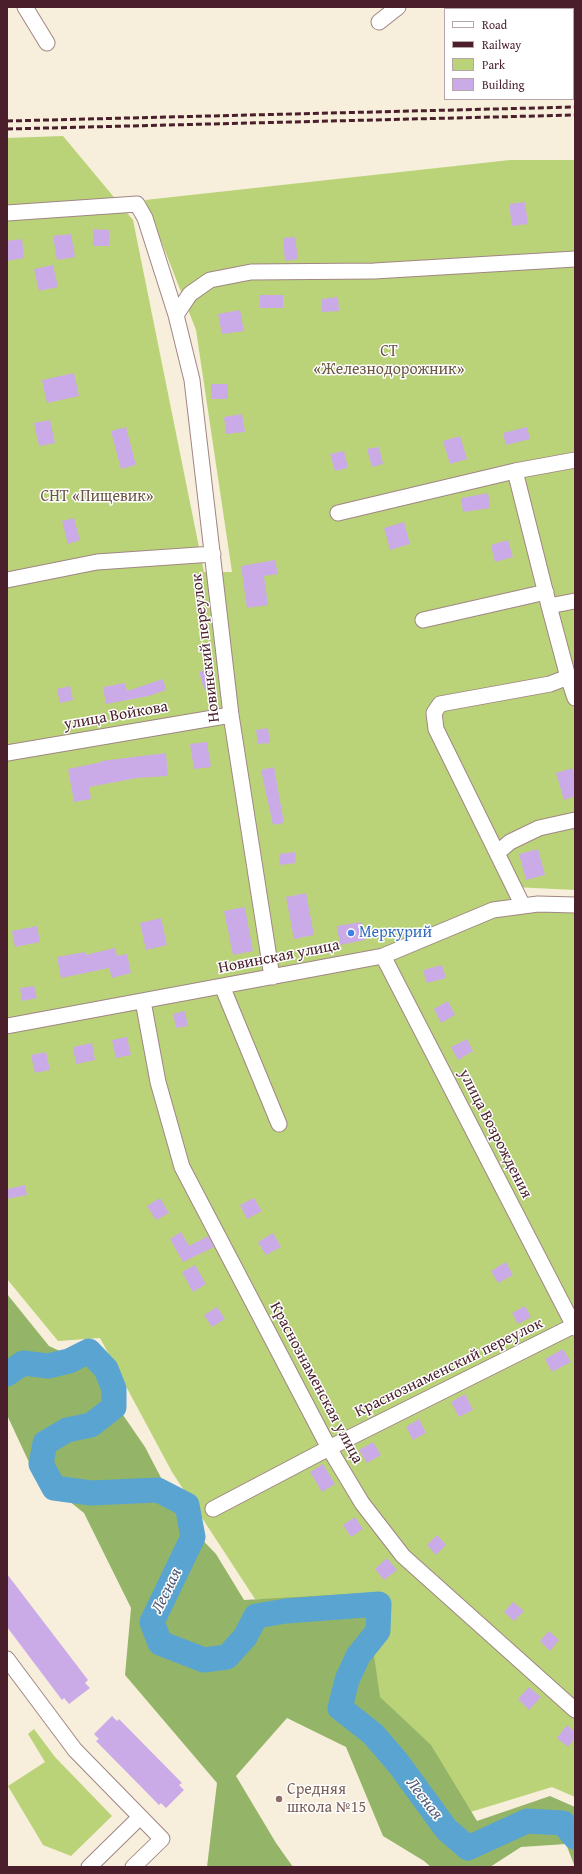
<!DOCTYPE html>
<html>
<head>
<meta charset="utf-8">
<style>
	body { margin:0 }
	#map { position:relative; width:582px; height:1874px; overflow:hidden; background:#f7eedc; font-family:"Gentium Book Plus",serif }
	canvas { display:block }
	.frame { position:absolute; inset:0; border:8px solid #4a1f2b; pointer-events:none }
	.legend { position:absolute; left:444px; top:8px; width:130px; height:92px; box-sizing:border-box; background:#fff; border:1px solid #b7a5aa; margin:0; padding:5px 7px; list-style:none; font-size:12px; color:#4a1f2b }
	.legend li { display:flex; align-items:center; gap:8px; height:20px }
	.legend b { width:20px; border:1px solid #b7a5aa }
</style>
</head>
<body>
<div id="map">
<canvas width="582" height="1874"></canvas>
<div class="frame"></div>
<ul class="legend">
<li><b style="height:5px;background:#fff"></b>Road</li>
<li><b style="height:5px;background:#4a1f2b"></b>Railway</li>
<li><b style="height:11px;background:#bbd378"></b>Park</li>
<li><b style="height:11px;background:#cbabe7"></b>Building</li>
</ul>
</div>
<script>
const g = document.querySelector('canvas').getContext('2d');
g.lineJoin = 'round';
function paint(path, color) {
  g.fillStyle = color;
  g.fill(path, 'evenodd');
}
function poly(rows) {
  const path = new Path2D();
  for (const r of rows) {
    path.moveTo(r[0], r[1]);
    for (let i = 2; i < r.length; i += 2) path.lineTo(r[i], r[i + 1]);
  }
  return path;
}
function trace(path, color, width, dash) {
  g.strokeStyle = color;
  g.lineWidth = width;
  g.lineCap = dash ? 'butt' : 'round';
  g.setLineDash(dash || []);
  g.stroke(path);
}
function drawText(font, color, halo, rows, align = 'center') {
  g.font = font + ' "Gentium Book Plus",serif';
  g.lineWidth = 3;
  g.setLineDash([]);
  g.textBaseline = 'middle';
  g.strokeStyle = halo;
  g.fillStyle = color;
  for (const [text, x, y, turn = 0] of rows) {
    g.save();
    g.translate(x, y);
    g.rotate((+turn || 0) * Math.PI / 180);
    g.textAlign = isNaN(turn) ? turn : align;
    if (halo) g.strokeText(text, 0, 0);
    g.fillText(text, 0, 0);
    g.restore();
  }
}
const green = poly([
	[63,136,133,220,204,572,232,572,196,330,145,200,510,160,575,160,575,890,513,887,523,906,575,902,575,1797,552,1787,464,1814,362,1692,379,1604,255,1599,172,1472,100,1338,58,1341,7,1279,7,138],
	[34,1729,55,1757,112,1816,71,1856,43,1845,8,1786,45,1762,28,1734]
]);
const forest = poly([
	[7,1294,49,1346,88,1364,145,1447,183,1520,216,1554,244,1600,365,1593,380,1697,431,1745,477,1821,550,1796,575,1807,575,1867,566,1844,521,1847,490,1867,431,1867,424,1861,383,1836,346,1747,287,1718,236,1776,276,1843,293,1867,207,1867,217,1783,125,1675,131,1608,84,1513,34,1473,7,1415]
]);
const river = poly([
	[7,1374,23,1363,48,1366,69,1361,89,1351,106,1369,114,1389,114,1407,91,1425,67,1430,45,1443,41,1464,54,1488,91,1493,158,1490,187,1505,193,1537,152,1622,160,1643,204,1660,227,1657,245,1637,256,1616,286,1611,379,1604,378,1631,358,1656,347,1680,340,1708,373,1734,398,1763,446,1829,468,1848,527,1821,563,1823,575,1837]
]);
const building = poly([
	[525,202,528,224,512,226,509,204],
	[93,229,109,230,109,246,93,246],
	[71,234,75,257,57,260,53,236],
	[295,237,298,259,285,261,283,238],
	[22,239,24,258,7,261,7,241],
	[53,265,58,287,39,291,34,269],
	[260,295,283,295,283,308,260,308],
	[338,297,339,311,322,312,321,299],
	[240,310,244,331,222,334,218,314],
	[74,373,79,396,47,403,42,380],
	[211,384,228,384,228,399,211,399],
	[242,414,245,432,226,434,224,417],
	[50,420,55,443,39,446,34,423],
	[126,427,136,465,121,469,111,431],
	[527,427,530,439,506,445,503,433],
	[460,436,467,459,450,464,443,441],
	[379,447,383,464,372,467,367,449],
	[344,451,348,468,335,471,330,454],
	[488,493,490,508,463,512,461,498],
	[74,518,80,540,68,544,62,521],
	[404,522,410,544,390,550,384,528],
	[508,540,513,557,495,562,491,545],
	[275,560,278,574,264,576,268,605,247,608,241,566],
	[211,668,216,685,204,689,199,672],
	[163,679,166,690,149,696,106,704,103,687,125,683,127,691],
	[70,686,73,700,60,703,57,689],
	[268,728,270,743,258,744,256,730],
	[207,742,211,767,194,769,190,744],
	[166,753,168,776,137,778,89,787,91,799,74,802,68,769,102,762,101,761],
	[274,767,284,823,273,825,261,770],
	[572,768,575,778,575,796,564,800,556,773],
	[538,849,545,875,526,880,519,854],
	[295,852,296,863,280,865,279,854],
	[306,893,314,935,294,939,286,897],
	[245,907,253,951,233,955,224,911],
	[161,918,167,945,146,950,140,923],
	[362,922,365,940,340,945,337,926],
	[37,926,40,942,15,947,12,931],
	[115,948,117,956,127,954,131,973,112,978,109,968,61,978,57,957,85,952,85,955],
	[442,965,446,978,427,983,423,970],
	[34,986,37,998,22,1001,20,988],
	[448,1001,455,1015,441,1023,434,1009],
	[185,1011,188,1026,176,1028,173,1014],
	[127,1037,131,1055,116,1058,112,1040],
	[467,1039,473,1051,458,1060,451,1047],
	[92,1043,95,1060,76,1064,73,1047],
	[46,1052,50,1070,35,1073,31,1055],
	[25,1185,27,1195,7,1199,7,1189],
	[160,1198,169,1213,156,1220,147,1206],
	[254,1198,262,1211,247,1219,240,1205],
	[181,1232,189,1246,208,1236,214,1247,183,1262,170,1239],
	[273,1233,281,1247,266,1255,258,1242],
	[506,1262,513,1275,498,1283,491,1271],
	[195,1265,206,1284,193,1292,182,1272],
	[525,1306,531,1317,518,1324,512,1313],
	[217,1307,225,1319,212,1327,204,1315],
	[563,1349,571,1362,552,1372,545,1359],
	[465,1394,473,1410,459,1417,451,1402],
	[419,1419,426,1433,413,1440,406,1427],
	[373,1442,381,1455,367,1463,359,1450],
	[323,1464,335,1484,322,1492,310,1472],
	[355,1517,363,1529,351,1537,343,1525],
	[437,1535,446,1545,436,1555,427,1545],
	[387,1558,397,1570,384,1580,375,1569],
	[7,1574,88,1680,85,1683,90,1688,69,1704,64,1698,62,1700,7,1627],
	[513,1602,524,1611,514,1621,504,1612],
	[549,1631,559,1640,550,1651,540,1641],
	[529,1687,541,1697,529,1710,518,1699],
	[112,1716,117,1721,119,1719,182,1783,179,1785,184,1790,166,1808,161,1803,159,1805,96,1741,99,1739,94,1734],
	[567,1725,575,1732,575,1738,568,1747,557,1738]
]);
const minor = poly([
	[25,7,47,43],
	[379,22,398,7],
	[7,213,137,204,145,218,176,315,192,380,231,715,272,977],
	[176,315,190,294,210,280,251,272,374,271,575,259],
	[515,471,549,606],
	[338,513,515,471,575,460],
	[7,580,97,562,213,554],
	[423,620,546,592],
	[568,677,575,698],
	[7,753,231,715],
	[497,853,510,842,539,828,575,820],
	[523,906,436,729,434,713,440,704,550,684,568,677,549,606,575,601],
	[383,956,575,1328],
	[222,986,279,1124],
	[143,1001,158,1082,182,1167,329,1448,362,1503,403,1556,575,1710],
	[7,1026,383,956,493,910,538,904,575,905],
	[213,1509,329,1448,573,1326],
	[7,1659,75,1750,162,1839,133,1867],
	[89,1867,140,1817]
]);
const rail = poly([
	[7,121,575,107],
	[7,129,575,115]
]);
const markers = [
	[351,933,4,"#3f7fe0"],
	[279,1799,4,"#8d6e63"]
];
const parkNames = [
	["СТ",389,352],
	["«Железнодорожник»",389,370],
	["СНТ «Пищевик»",97,497]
];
const streetNames = [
	["Новинский переулок",206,648,-97],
	["улица Войкова",116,716,-10],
	["Новинская улица",279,957,-11],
	["улица Возрождения",495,1134,63],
	["Краснознаменский переулок",449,1368,-26],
	["Краснознаменская улица",316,1383,62]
];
const shopNames = [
	["Меркурий",359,933]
];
const educationNames = [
	["Средняя",287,1790],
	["школа №15",287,1808]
];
const waterNames = [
	["Лесная",167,1591,-64],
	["Лесная",424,1799,52]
];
paint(green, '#bbd378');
paint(forest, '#94b568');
trace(river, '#5aa4d2', 25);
paint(building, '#cbabe7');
trace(minor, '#a08684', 17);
trace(minor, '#fff', 15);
trace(rail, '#4a1f2b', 3, [6, 3]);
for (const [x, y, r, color] of markers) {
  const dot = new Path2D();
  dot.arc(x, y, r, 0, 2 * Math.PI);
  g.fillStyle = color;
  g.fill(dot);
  trace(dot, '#fff', 1.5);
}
drawText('16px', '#6c5542', '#fff', parkNames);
drawText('16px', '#4a1f2b', '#fff', streetNames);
drawText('16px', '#366cbe', '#fff', shopNames, 'left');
drawText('16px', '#785e54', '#fff', educationNames, 'left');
drawText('italic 17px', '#515b76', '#fff', waterNames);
</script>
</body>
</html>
